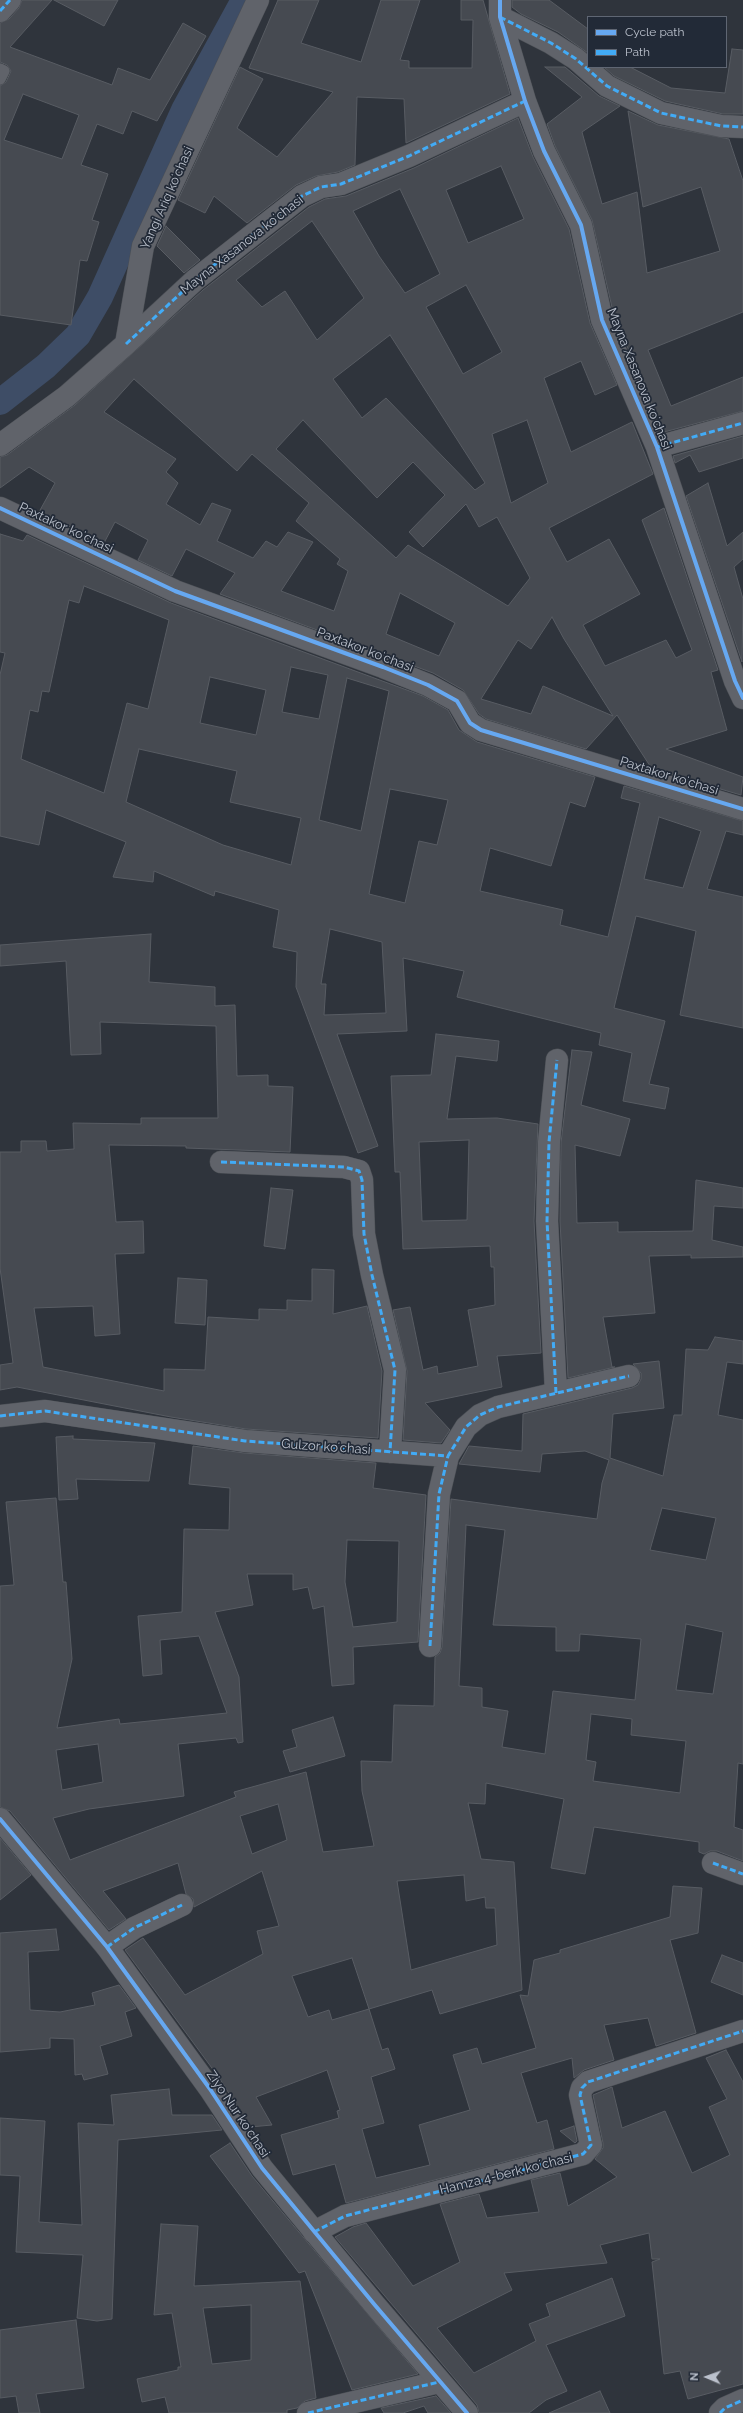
<!DOCTYPE html>
<html>
<head>
<meta charset="utf-8">
<style>
	body { margin:0 }
	#map { position:relative; width:743px; height:2413px; overflow:hidden; background:#2f343c; font-family:Raleway,sans-serif }
	canvas { display:block }
	.legend { position:absolute; left:587px; top:16px; width:140px; height:52px; box-sizing:border-box; background:#222a37; border:1px solid #5f6673; margin:0; padding:5px 7px; list-style:none; font-size:12px; color:#bbc1cc }
	.legend li { display:flex; align-items:center; gap:8px; height:20px }
	.legend b { width:20px; border:1px solid #5f6673 }
	.north { position:absolute; left:687px; top:2357px; width:40px; height:40px; -webkit-text-stroke:3px #222a37; paint-order:stroke; rotate:272deg; font-size:11px; font-weight:700; line-height:16px; text-align:center; color:#bbc1cc }
	.north::after { content:''; display:block; margin:auto; width:14px; height:18px; background:#bbc1cc; clip-path:polygon(50% 0,100% 100%,50% 72%,0 100%) }
</style>
</head>
<body>
<div id="map">
<canvas width="743" height="2413"></canvas>
<ul class="legend">
<li><b style="height:5px;background:#66a8f1"></b>Cycle path</li>
<li><b style="height:5px;background:#42abf6"></b>Path</li>
</ul>
<div class="north">N</div>
</div>
<script>
const g = document.querySelector('canvas').getContext('2d');
g.lineJoin = 'round';
function poly(rows) {
  const path = new Path2D();
  for (const r of rows) {
    path.moveTo(r[0], r[1]);
    for (let i = 2; i < r.length; i += 2) path.lineTo(r[i], r[i + 1]);
  }
  return path;
}
function trace(path, color, width, dash) {
  g.strokeStyle = color;
  g.lineWidth = width;
  g.lineCap = dash ? 'butt' : 'round';
  g.setLineDash(dash || []);
  g.stroke(path);
}
function paint(path, color) {
  g.fillStyle = color;
  g.fill(path, 'evenodd');
}
function drawText(font, color, halo, rows, align = 'center') {
  g.font = font + ' Raleway,sans-serif';
  g.lineWidth = 3.5;
  g.setLineDash([]);
  g.textBaseline = 'middle';
  g.strokeStyle = halo;
  g.fillStyle = color;
  for (const [text, x, y, turn = 0] of rows) {
    g.save();
    g.translate(x, y);
    g.rotate((+turn || 0) * Math.PI / 180);
    g.textAlign = isNaN(turn) ? turn : align;
    if (halo) g.strokeText(text, 0, 0);
    g.fillText(text, 0, 0);
    g.restore();
  }
}
const canal = poly([
	[0,402,46,366,78,335,100,297,184,110,244,0]
]);
const building = poly([
	[22,0,52,0,10,47,112,85,118,68,150,80,183,23,206,36,157,121,132,111,123,134,97,124,81,165,108,174,92,220,99,222,87,261,80,260,71,325,0,315,0,86,6,82,11,71,7,65,0,62,0,23,9,19,19,8,22,0],
	[23,94,79,115,62,159,4,140,23,94],
	[54,0,118,0,104,26,54,0],
	[278,0,319,0,301,43,361,62,381,0,420,0,400,60,409,61,409,68,472,68,473,20,461,20,461,0,483,0,510,94,406,143,404,99,357,97,355,165,338,172,316,176,296,185,247,223,214,196,205,213,178,200,240,67,263,79,237,128,277,157,333,92,249,68,278,0],
	[512,0,549,0,588,29,588,53,558,32,521,14,512,7,512,0],
	[732,49,743,50,743,114,723,114,665,101,614,76,604,67,630,67,671,88,725,93,732,49],
	[545,67,565,67,599,96,620,106,582,132,602,204,637,192,647,273,720,251,701,187,643,207,628,111,658,125,729,139,743,181,743,312,648,350,671,406,743,377,743,411,664,432,614,316,592,220,555,146,547,124,582,97,545,67],
	[518,118,533,157,569,229,590,323,617,385,595,395,581,361,544,378,571,452,632,422,653,474,549,528,567,562,609,539,640,594,583,625,605,666,666,640,676,658,692,650,642,520,664,508,718,670,711,672,727,730,666,749,743,777,741,795,652,769,617,715,586,749,486,719,479,714,463,690,433,673,220,594,235,573,186,549,172,576,138,560,148,540,115,522,104,543,39,512,55,483,29,467,0,488,0,457,7,455,75,405,203,290,309,207,325,199,346,196,414,168,518,118],
	[501,166,524,219,468,243,446,190,501,166],
	[400,189,440,274,405,293,379,256,353,211,400,189],
	[312,221,364,298,317,340,285,291,262,307,236,280,312,221],
	[466,285,502,352,463,374,426,307,466,285],
	[390,335,485,483,475,490,386,398,362,418,333,379,390,335],
	[134,379,237,471,252,454,309,503,296,521,340,559,337,564,348,571,334,611,281,591,313,542,288,532,277,547,266,541,253,558,217,541,231,510,212,503,200,525,166,504,178,483,166,472,176,459,104,412,134,379],
	[303,420,377,498,413,462,445,495,409,532,423,547,466,504,479,527,497,517,530,578,508,606,408,545,396,558,276,449,303,420],
	[527,420,548,483,511,503,492,434,527,420],
	[400,593,455,623,439,656,386,634,400,593],
	[552,617,564,639,613,716,543,686,531,714,481,699,518,640,531,649,552,617],
	[166,226,200,260,184,273,157,246,166,226],
	[743,436,743,458,699,472,690,455,675,463,673,456,743,436],
	[708,483,727,546,743,532,743,559,734,567,743,599,742,662,686,496,708,483],
	[0,534,23,541,27,535,171,603,423,696,448,710,459,730,477,742,595,777,585,807,570,802,551,866,490,848,480,891,563,910,560,925,608,937,640,803,621,798,624,786,743,821,743,835,726,831,707,889,743,897,743,1028,680,1015,696,931,636,916,614,1008,665,1021,649,1084,669,1088,665,1109,623,1101,632,1053,599,1045,601,1033,457,997,464,971,403,958,407,1031,337,1034,378,1146,358,1153,296,987,297,952,273,947,279,910,215,891,214,896,154,871,153,882,113,877,126,842,46,810,39,845,0,836,0,675,5,653,0,652,0,534],
	[84,586,169,620,148,709,127,703,104,793,21,759,30,710,38,712,42,691,49,692,69,600,79,603,84,586],
	[291,667,328,675,319,719,282,712,291,667],
	[210,677,266,690,256,735,200,723,210,677],
	[347,678,389,691,361,831,319,820,347,678],
	[139,749,237,771,230,802,301,818,291,865,223,845,126,802,139,749],
	[390,789,448,800,437,845,419,841,405,903,369,894,390,789],
	[659,817,701,831,683,888,644,879,659,817],
	[330,929,382,942,386,1013,324,1015,326,984,321,984,330,929],
	[151,934,149,982,215,987,215,1006,235,1005,237,1076,268,1075,268,1086,293,1087,290,1152,186,1148,186,1146,109,1145,116,1222,143,1221,144,1253,115,1254,120,1334,95,1336,93,1306,34,1308,43,1367,164,1391,164,1369,205,1370,208,1317,259,1320,259,1309,287,1310,287,1300,312,1301,312,1269,334,1270,333,1314,367,1306,382,1371,378,1438,246,1429,171,1417,17,1387,0,1390,0,1365,13,1363,0,1268,0,1152,21,1152,21,1141,46,1141,47,1151,74,1149,73,1123,141,1124,141,1118,218,1118,216,1026,100,1022,101,1054,71,1055,66,961,0,966,0,945,151,934],
	[436,1034,499,1041,497,1061,456,1056,447,1119,497,1118,538,1124,534,1221,541,1353,497,1356,502,1387,425,1403,450,1430,441,1443,403,1440,407,1371,393,1310,410,1307,423,1370,437,1366,438,1374,478,1366,468,1310,495,1305,494,1267,491,1267,490,1246,403,1249,400,1172,395,1172,391,1076,431,1075,436,1034],
	[469,1140,467,1220,422,1221,419,1142,469,1140],
	[572,1050,592,1052,581,1105,630,1119,620,1156,575,1145,577,1223,618,1222,618,1232,693,1231,696,1180,743,1188,743,1208,714,1206,712,1240,743,1247,743,1257,691,1258,691,1255,649,1256,655,1313,603,1317,612,1367,615,1367,568,1378,560,1221,561,1143,572,1050],
	[271,1188,293,1190,285,1249,264,1246,271,1188],
	[178,1278,207,1280,205,1325,175,1323,178,1278],
	[715,1337,743,1341,743,1364,727,1362,718,1415,743,1420,743,1764,738,1763,734,1827,743,1830,743,1861,717,1851,710,1851,704,1854,699,1852,699,1842,594,1827,585,1874,551,1868,564,1799,486,1783,485,1804,468,1803,481,1859,514,1862,522,1990,440,2014,432,1990,369,2009,382,2050,388,2048,395,2069,371,2077,384,2123,362,2129,376,2178,430,2165,419,2125,470,2110,453,2055,477,2048,482,2064,536,2048,520,1995,528,1996,534,1960,560,1953,560,1950,670,1917,673,1886,702,1888,698,1933,670,1940,696,2033,656,2046,648,2018,604,2025,614,2060,584,2070,574,2078,572,2058,521,2073,537,2123,547,2120,554,2149,346,2203,335,2164,293,2175,281,2135,339,2118,337,2111,340,2110,327,2070,256,2097,272,2125,250,2127,220,2079,125,1950,143,1938,185,1995,263,1954,257,1931,279,1926,262,1871,194,1907,193,1899,186,1894,178,1863,103,1891,126,1919,109,1930,10,1811,0,1807,0,1586,14,1585,6,1502,56,1498,63,1582,66,1582,72,1659,57,1728,119,1719,120,1724,227,1713,199,1636,160,1640,162,1674,143,1676,138,1616,182,1612,184,1529,229,1530,230,1488,189,1484,193,1446,244,1453,376,1463,373,1488,426,1495,418,1642,353,1647,354,1684,332,1686,324,1606,313,1609,308,1587,293,1590,293,1574,247,1574,253,1605,215,1612,239,1677,243,1742,238,1743,236,1738,178,1744,184,1796,89,1809,53,1818,70,1860,236,1797,234,1792,306,1772,323,1852,374,1846,362,1791,361,1761,392,1762,394,1705,434,1706,435,1657,440,1653,442,1647,451,1499,597,1519,602,1483,609,1460,585,1451,542,1454,540,1472,459,1464,469,1446,522,1451,523,1414,632,1388,638,1385,641,1379,641,1373,633,1364,659,1361,664,1408,613,1414,610,1458,663,1476,674,1415,682,1415,686,1349,708,1350,715,1337],
	[662,1508,716,1518,706,1560,650,1550,662,1508],
	[466,1525,505,1530,493,1625,556,1627,556,1651,579,1651,580,1634,641,1639,635,1700,553,1691,545,1754,502,1747,508,1711,482,1707,482,1688,459,1686,466,1525],
	[347,1540,399,1541,397,1622,353,1627,345,1582,347,1540],
	[686,1624,723,1632,713,1694,676,1690,686,1624],
	[591,1714,632,1719,631,1735,686,1741,680,1793,593,1781,596,1762,586,1760,591,1714],
	[98,1744,103,1782,62,1790,56,1750,98,1744],
	[278,1804,287,1840,252,1854,240,1816,278,1804],
	[464,1875,466,1901,485,1897,486,1908,495,1908,497,1945,411,1970,397,1881,464,1875],
	[352,1958,369,2009,332,2020,329,2010,308,2017,292,1976,352,1958],
	[73,1436,73,1439,155,1443,149,1481,76,1479,78,1499,59,1500,56,1437,73,1436],
	[333,1717,345,1756,290,1772,283,1751,297,1747,292,1730,333,1717],
	[0,1838,31,1875,0,1900,0,1838],
	[56,1929,59,1950,28,1952,30,2010,60,2012,95,2005,92,1993,119,1985,136,2008,125,2012,132,2036,100,2046,108,2074,84,2080,82,2074,75,2075,74,2039,50,2038,50,2048,0,2052,0,1933,56,1929],
	[722,1955,743,1963,743,1995,711,1982,722,1955],
	[726,2050,743,2082,743,2384,688,2399,680,2371,664,2374,652,2262,660,2259,652,2259,649,2233,600,2245,607,2263,504,2273,512,2290,437,2328,474,2373,536,2341,529,2324,550,2316,546,2304,612,2278,625,2316,546,2345,567,2391,546,2400,529,2413,479,2413,477,2405,335,2237,353,2227,366,2223,413,2286,460,2262,440,2204,479,2194,487,2218,539,2212,531,2180,560,2173,568,2206,617,2177,595,2159,603,2148,603,2143,593,2095,612,2087,622,2128,665,2111,692,2173,730,2155,709,2107,727,2099,706,2058,726,2050],
	[169,2089,172,2115,212,2115,222,2130,118,2140,112,2319,97,2321,77,2318,83,2255,16,2252,20,2176,0,2175,0,2118,45,2121,39,2222,82,2225,78,2123,114,2125,111,2095,169,2089],
	[574,2126,577,2141,575,2143,560,2131,574,2126],
	[230,2143,252,2176,418,2374,352,2390,305,2271,299,2273,210,2156,230,2143],
	[161,2224,198,2226,194,2286,300,2281,316,2398,305,2401,297,2408,287,2410,287,2413,169,2413,165,2397,142,2402,137,2379,178,2370,178,2367,181,2367,172,2313,154,2315,161,2224],
	[251,2305,251,2360,212,2364,203,2308,251,2305],
	[76,2320,84,2388,36,2394,40,2413,19,2413,16,2396,0,2398,0,2330,76,2320],
	[600,2391,610,2413,549,2413,600,2391],
	[436,2396,451,2413,428,2413,424,2406,403,2413,384,2413,381,2408,436,2396]
]);
const service = poly([
	[0,69,4,71,0,79]
]);
const minor = poly([
	[500,0,500,17,525,101,544,151,581,225,602,320,657,447,735,681,743,698],
	[0,11,10,0],
	[500,17,551,43,576,59,607,86,661,113,721,126,743,127],
	[126,344,195,280,302,196,321,187,341,184,409,156,525,101],
	[0,445,67,396,126,344,143,246,258,0],
	[657,447,743,423],
	[0,508,175,591,383,667,428,685,457,701,470,723,481,730,743,809],
	[221,1162,344,1167,359,1171,362,1180,364,1234,372,1275,395,1370,390,1452],
	[556,1393,547,1221,549,1142,557,1060],
	[0,1416,45,1411,245,1441,448,1456,466,1427,480,1415,498,1407,629,1376],
	[430,1646,439,1494,448,1456],
	[713,1863,743,1874],
	[107,1947,134,1928,182,1905],
	[314,2232,345,2216,583,2154,591,2145,580,2095,582,2088,588,2082,743,2031],
	[308,2413,439,2382],
	[720,2413,725,2408,743,2400]
]);
const tertiary = poly([
	[0,1819,107,1947,210,2089,262,2168,374,2304,467,2413]
]);
const quiet = poly([
	[0,11,10,0],
	[500,17,551,43,576,59,607,86,661,113,721,126,743,127],
	[126,344,195,280,302,196,321,187,341,184,409,156,525,101],
	[657,447,743,423],
	[221,1162,344,1167,359,1171,362,1180,364,1234,372,1275,395,1370,390,1452],
	[556,1393,547,1221,549,1142,557,1060],
	[0,1416,45,1411,245,1441,448,1456,466,1427,480,1415,498,1407,629,1376],
	[430,1646,439,1494,448,1456],
	[713,1863,743,1874],
	[107,1947,134,1928,182,1905],
	[314,2232,345,2216,583,2154,591,2145,580,2095,582,2088,588,2082,743,2031],
	[308,2413,439,2382],
	[720,2413,725,2408,743,2400]
]);
const cycleway = poly([
	[500,0,500,17,525,101,544,151,581,225,602,320,657,447,735,681,743,698],
	[0,508,175,591,383,667,428,685,457,701,470,723,481,730,743,809],
	[0,1819,107,1947,210,2089,262,2168,374,2304,467,2413]
]);
const streetNames = [
	["Yangi Ariq koʻchasi",167,198,-66],
	["Mayna Xasanova koʻchasi",242,245,-38],
	["Mayna Xasanova koʻchasi",639,379,68],
	["Paxtakor koʻchasi",66,528,25],
	["Paxtakor koʻchasi",365,650,21],
	["Paxtakor koʻchasi",669,776,17],
	["Gulzor koʻchasi",326,1447,4],
	["Ziyo Nur koʻchasi",238,2114,56],
	["Hamza 4-berk koʼchasi",506,2174,-14]
];
trace(canal, '#3e4d66', 26);
paint(building, '#464a51');
trace(building, '#585c63', 1);
trace(service, '#4b4f55', 12);
trace(minor, '#4b4f55', 23);
trace(tertiary, '#4b4f55', 23);
trace(service, '#60636a', 11);
trace(minor, '#60636a', 22);
trace(tertiary, '#60636a', 22);
trace(quiet, '#42abf6', 3, [6, 3]);
trace(cycleway, '#66a8f1', 4);
drawText('13px', '#bbc1cc', '#222a37', streetNames);
</script>
</body>
</html>
